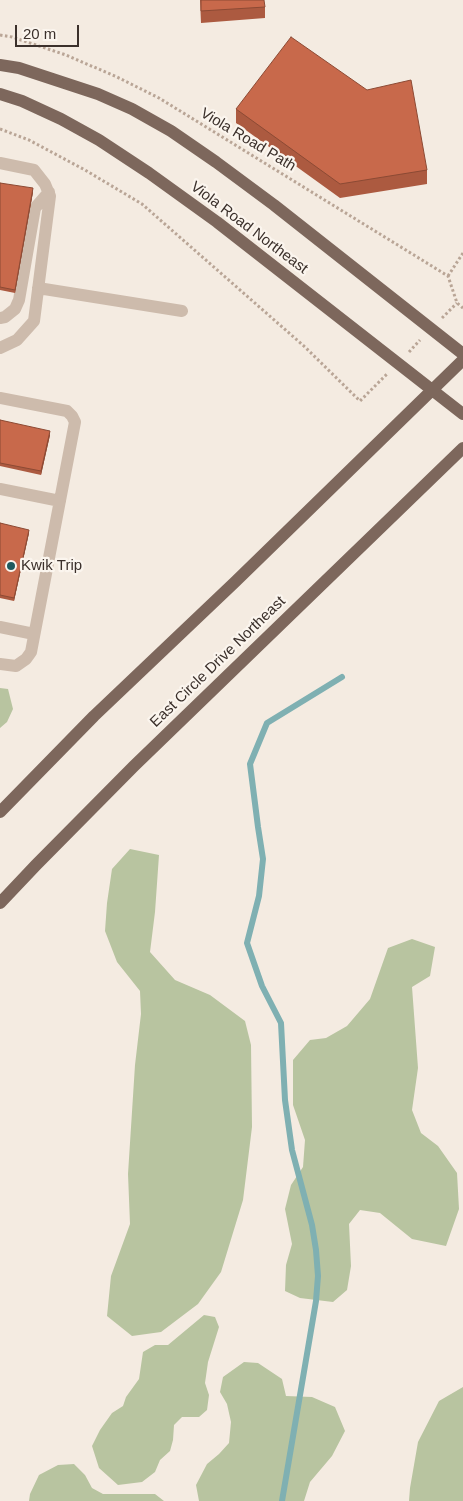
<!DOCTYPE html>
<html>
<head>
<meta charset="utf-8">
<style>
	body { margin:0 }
	#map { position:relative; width:463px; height:1501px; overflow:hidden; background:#f4ebe1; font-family:Helvetica,sans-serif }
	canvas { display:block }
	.scale { position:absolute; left:15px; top:25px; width:64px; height:22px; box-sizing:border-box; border:2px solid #3b302b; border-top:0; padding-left:6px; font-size:15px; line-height:18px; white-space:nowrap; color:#3b302b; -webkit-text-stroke:4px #fbf5ee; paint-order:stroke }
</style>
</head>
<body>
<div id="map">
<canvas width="463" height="1501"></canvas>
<div class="scale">20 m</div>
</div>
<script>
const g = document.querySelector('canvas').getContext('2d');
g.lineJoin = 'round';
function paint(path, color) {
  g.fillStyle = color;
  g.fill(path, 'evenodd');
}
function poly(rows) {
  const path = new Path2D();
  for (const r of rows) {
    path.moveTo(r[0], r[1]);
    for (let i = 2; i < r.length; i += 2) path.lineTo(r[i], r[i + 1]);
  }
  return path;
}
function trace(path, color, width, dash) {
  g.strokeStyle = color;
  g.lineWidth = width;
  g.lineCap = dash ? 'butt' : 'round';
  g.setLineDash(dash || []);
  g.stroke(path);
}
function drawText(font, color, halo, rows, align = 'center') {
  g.font = font + ' Helvetica,sans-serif';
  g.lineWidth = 4.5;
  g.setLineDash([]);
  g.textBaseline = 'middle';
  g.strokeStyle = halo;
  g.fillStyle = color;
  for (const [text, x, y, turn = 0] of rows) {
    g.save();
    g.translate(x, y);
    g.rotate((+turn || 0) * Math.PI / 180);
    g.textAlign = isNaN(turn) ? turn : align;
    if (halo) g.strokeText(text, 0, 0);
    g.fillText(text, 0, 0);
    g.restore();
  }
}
const green = poly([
	[0,688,8,689,13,709,7,722,0,728],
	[130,849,159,855,155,912,150,952,175,980,210,995,245,1021,251,1045,252,1127,243,1200,221,1272,198,1304,161,1332,132,1336,107,1316,111,1276,130,1224,128,1174,135,1065,141,1014,140,991,117,962,105,931,107,903,112,869],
	[412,939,435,947,430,976,412,987,418,1068,412,1110,421,1133,438,1146,457,1173,459,1209,446,1246,412,1239,380,1213,360,1210,349,1224,351,1266,347,1290,333,1302,300,1298,285,1291,286,1265,292,1244,285,1209,291,1185,303,1167,305,1140,293,1105,293,1060,310,1040,326,1038,347,1026,370,999,388,948],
	[204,1315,215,1317,219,1327,208,1362,205,1383,209,1395,207,1410,199,1417,182,1417,174,1425,173,1440,170,1451,160,1460,155,1472,142,1482,118,1485,99,1468,92,1446,100,1430,112,1413,123,1406,126,1397,139,1379,143,1352,155,1345,168,1345],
	[244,1362,258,1363,282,1379,286,1396,312,1397,335,1407,345,1431,332,1456,310,1482,304,1501,199,1501,196,1485,207,1464,219,1454,229,1443,231,1422,227,1404,220,1392,223,1377],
	[463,1387,463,1501,409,1501,410,1488,418,1442,439,1401],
	[74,1464,85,1475,92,1488,103,1494,155,1494,164,1501,29,1501,30,1494,39,1475,58,1465]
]);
const stream = poly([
	[282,1501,316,1301,318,1276,316,1250,312,1225,292,1150,285,1100,281,1023,262,986,247,943,259,896,263,859,258,827,250,764,267,723,342,677]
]);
const path = poly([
	[0,35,12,37,66,55,117,77,159,98,448,276,457,303,463,308],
	[0,129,29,140,85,170,142,204,305,347,360,401,387,374],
	[448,276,463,253],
	[442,318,457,303],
	[409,352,420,340]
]);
const minor = poly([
	[0,163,34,170,45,184,50,196,34,321,17,340,0,348],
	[38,288,182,311],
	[0,318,5,317,15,309,19,300,35,208,49,192],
	[0,398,67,411,72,416,75,422,31,652,26,659,16,666,0,664],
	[0,489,60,501],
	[0,627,34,634]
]);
const major = poly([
	[0,65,19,68,98,94,132,109,171,131,216,162,274,205,463,354],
	[0,94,22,101,61,119,99,140,149,173,217,222,463,414],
	[0,812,94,716,235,582,463,360],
	[0,903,36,865,134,766,463,448]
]);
const wall = poly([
	[200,0,265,7,265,18,201,23],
	[236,109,427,170,427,184,340,198,236,123],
	[0,183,33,192,15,293,0,290],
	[0,420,50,435,41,475,0,466],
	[0,523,29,533,14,601,0,598]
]);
const shadedWall = poly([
	[33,188,33,192,15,293,15,290],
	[50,431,50,435,41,475,41,471],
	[29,530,29,533,14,601,14,598]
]);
const building = poly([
	[201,0,264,0,265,7,201,11,201,0],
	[291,37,367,90,411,80,427,170,340,184,236,109,291,37],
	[0,183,33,188,15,290,0,287,0,183],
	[0,420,50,431,41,471,0,463,0,420],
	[0,523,29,530,14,598,0,595,0,523]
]);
const markers = [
	[11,566,5,"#1f5a5e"]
];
const streetNames = [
	["Viola Road Path",248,140,31],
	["Viola Road Northeast",249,228,37],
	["East Circle Drive Northeast",218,662,-44]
];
const poiNames = [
	["Kwik Trip",21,566]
];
paint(green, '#b8c4a0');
trace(stream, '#7fb0b2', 6);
trace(path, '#b9a596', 3, [2.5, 2.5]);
trace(minor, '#cdbbac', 12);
trace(major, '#7d675c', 12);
paint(wall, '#ac5a40');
paint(shadedWall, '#8c4a34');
paint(building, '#c8694b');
trace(building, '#8c4a34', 1);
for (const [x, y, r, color] of markers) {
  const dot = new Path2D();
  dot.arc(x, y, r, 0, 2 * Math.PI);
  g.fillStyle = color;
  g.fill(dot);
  trace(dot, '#fbf5ee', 2);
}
drawText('15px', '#3b302b', '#fbf5ee', streetNames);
drawText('15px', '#3b302b', '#fbf5ee', poiNames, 'left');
</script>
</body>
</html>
